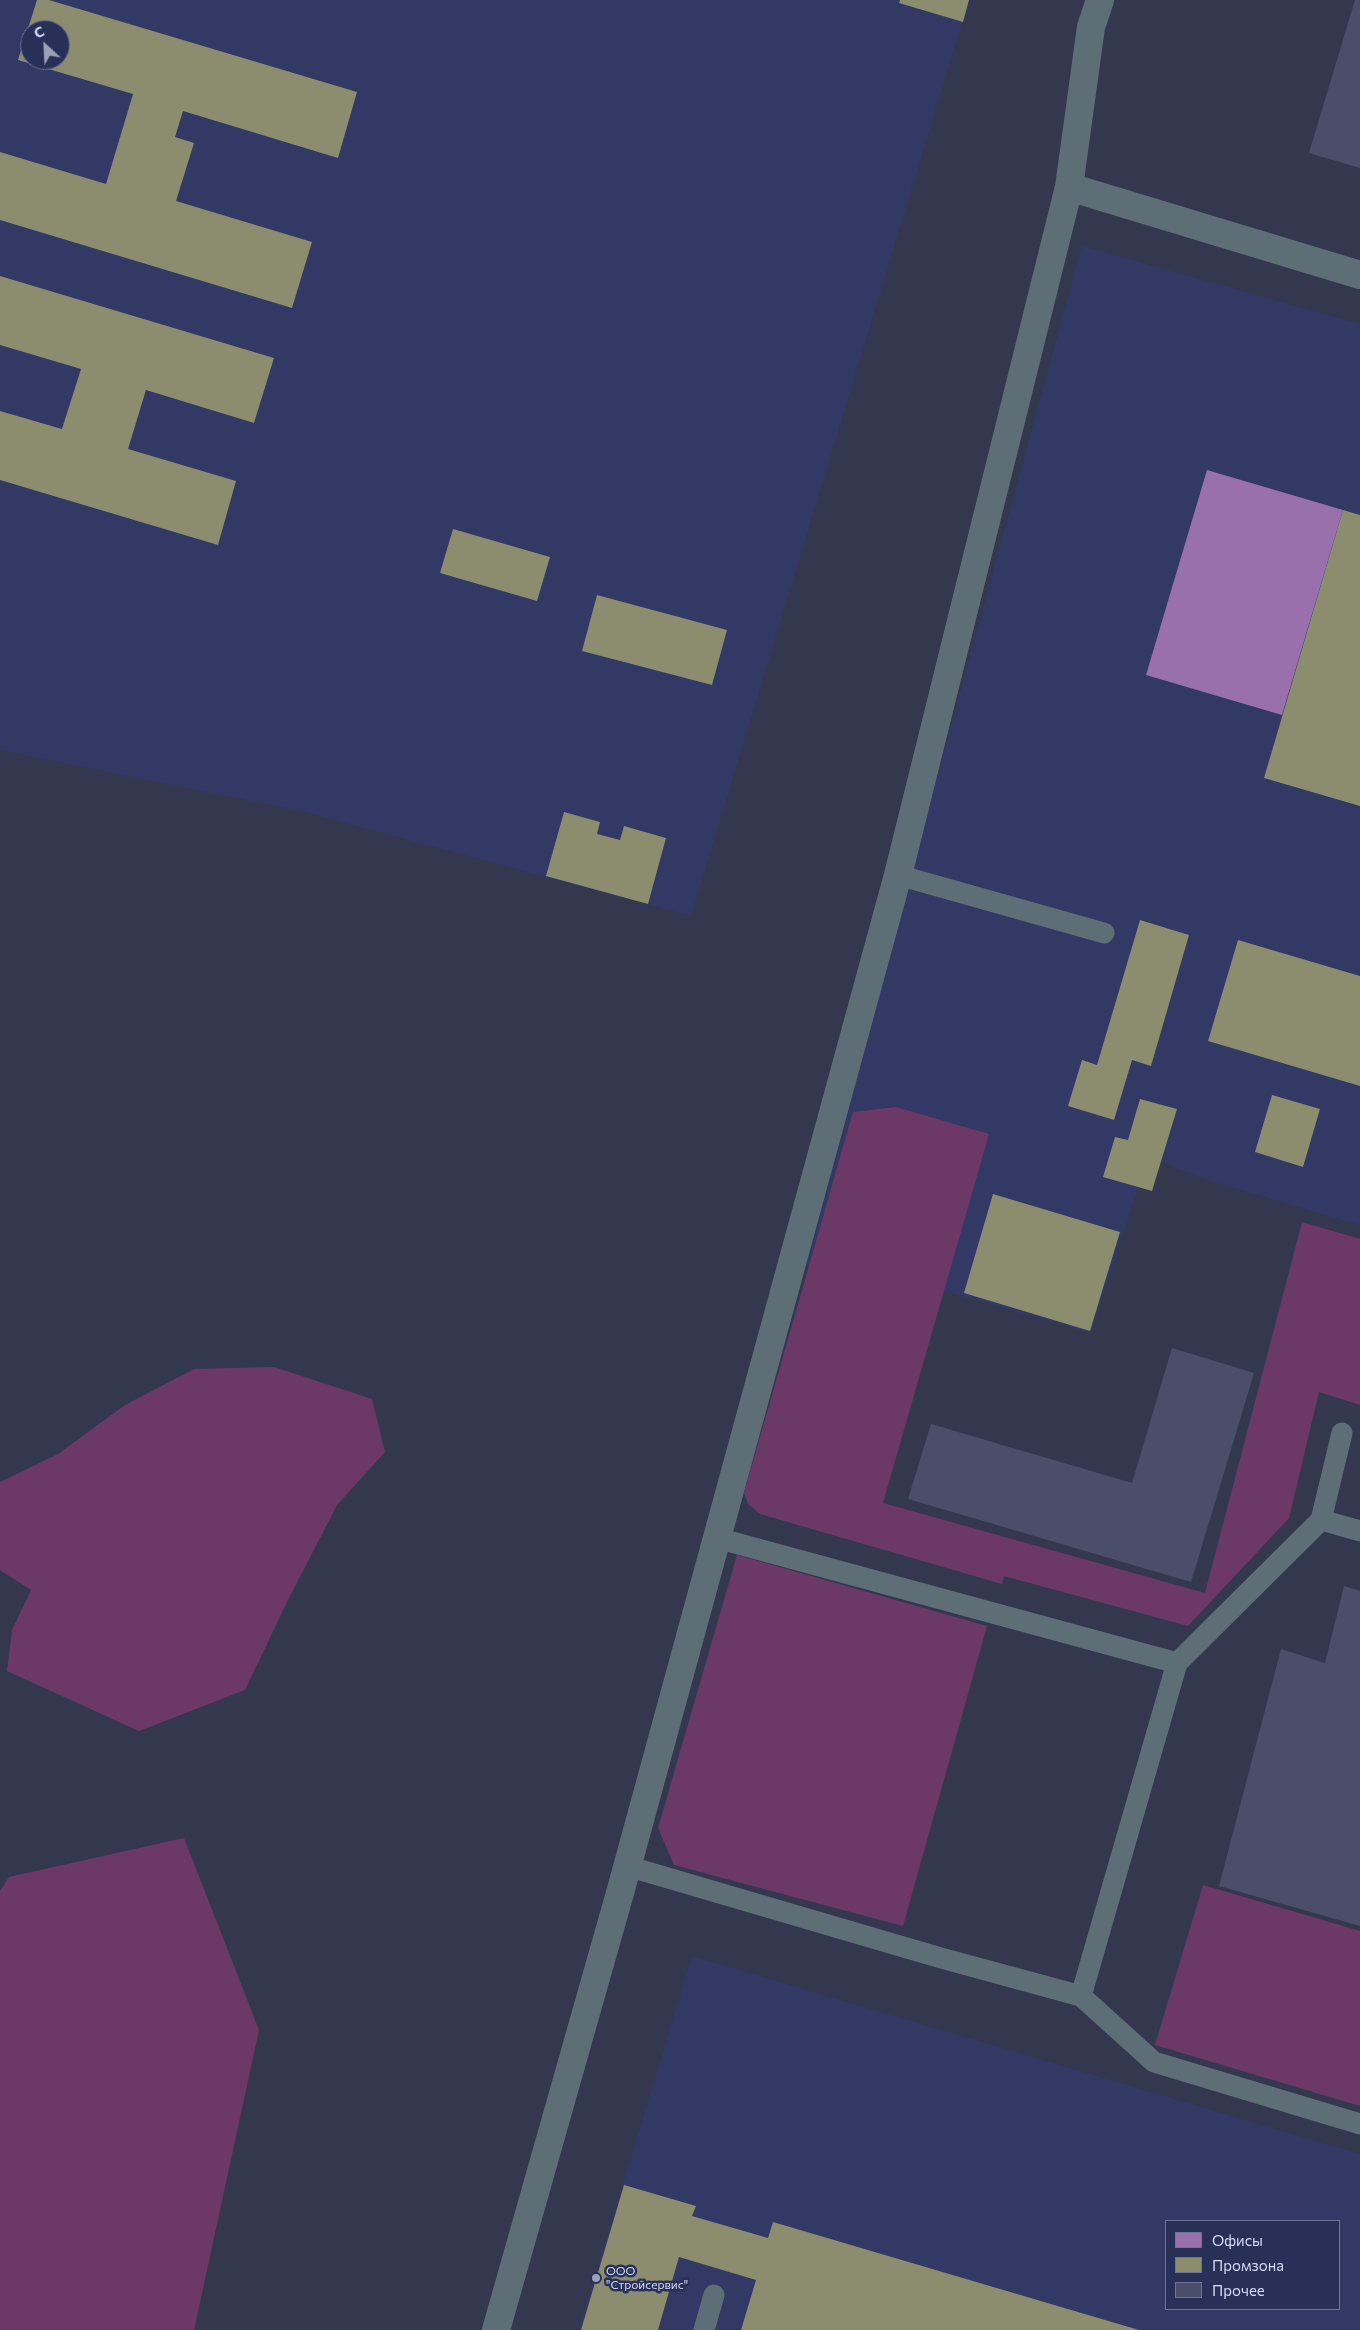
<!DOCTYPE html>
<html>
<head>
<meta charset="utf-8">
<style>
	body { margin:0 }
	#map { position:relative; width:1360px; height:2330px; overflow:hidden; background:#34384e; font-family:Commissioner,sans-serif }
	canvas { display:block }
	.legend { position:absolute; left:1165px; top:2220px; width:175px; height:90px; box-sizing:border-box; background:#293058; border:1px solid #6d7496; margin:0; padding:6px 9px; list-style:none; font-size:15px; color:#d4daf4 }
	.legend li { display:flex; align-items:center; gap:10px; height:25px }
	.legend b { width:25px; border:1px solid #6d7496 }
	.north { position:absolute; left:20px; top:20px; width:50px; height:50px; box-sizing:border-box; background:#293058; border:1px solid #6d7496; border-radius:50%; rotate:335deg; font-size:14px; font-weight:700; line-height:20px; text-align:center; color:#d4daf4 }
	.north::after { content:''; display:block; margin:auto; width:18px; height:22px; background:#9ca1ba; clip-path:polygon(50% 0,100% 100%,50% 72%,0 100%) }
</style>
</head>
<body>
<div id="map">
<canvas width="1360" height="2330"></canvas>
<ul class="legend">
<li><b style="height:14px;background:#9970ab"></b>Офисы</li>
<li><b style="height:14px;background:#8c8c6e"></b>Промзона</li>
<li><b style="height:14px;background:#4b4e68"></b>Прочее</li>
</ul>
<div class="north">С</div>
</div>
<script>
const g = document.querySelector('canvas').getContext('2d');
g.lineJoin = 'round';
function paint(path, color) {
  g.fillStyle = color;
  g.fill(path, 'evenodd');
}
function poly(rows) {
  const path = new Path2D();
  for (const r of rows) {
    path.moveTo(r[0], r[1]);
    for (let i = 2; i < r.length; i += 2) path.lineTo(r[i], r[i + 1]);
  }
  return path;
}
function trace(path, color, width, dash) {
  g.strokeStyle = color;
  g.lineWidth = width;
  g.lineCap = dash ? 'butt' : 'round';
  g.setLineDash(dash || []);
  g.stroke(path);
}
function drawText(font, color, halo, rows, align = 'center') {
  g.font = font + ' Commissioner,sans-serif';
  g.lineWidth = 5;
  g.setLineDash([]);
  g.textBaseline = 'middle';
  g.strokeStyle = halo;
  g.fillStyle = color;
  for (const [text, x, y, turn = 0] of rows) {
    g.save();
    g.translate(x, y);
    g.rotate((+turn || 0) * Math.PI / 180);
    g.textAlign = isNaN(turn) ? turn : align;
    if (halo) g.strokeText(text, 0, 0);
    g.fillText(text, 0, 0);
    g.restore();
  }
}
const built = poly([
	[0,0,969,0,691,916,301,811,0,750],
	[30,30,60,30,60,60,30,60],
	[1082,246,1360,324,1360,1225,1210,1181,1148,1157,1091,1333,937,1289,804,1265],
	[692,1956,1360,2154,1360,2330,579,2330],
	[1166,2221,1339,2221,1339,2309,1166,2309]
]);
const green = poly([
	[896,1107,989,1134,883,1503,1205,1593,1302,1222,1360,1239,1360,1405,1319,1392,1289,1518,1188,1626,1004,1576,1002,1584,760,1514,748,1504,744,1493,853,1112],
	[274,1367,372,1399,385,1452,337,1505,288,1600,245,1690,139,1731,7,1671,12,1630,31,1590,0,1570,0,1482,58,1454,125,1405,194,1369],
	[737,1555,987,1626,903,1926,674,1865,658,1828],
	[184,1838,259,2030,194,2330,0,2330,0,1891,9,1877],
	[1203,1885,1360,1931,1360,2106,1155,2045]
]);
const offices = poly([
	[1207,470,1343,510,1282,715,1146,675]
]);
const industry = poly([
	[37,0,49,0,357,92,338,158,183,111,175,137,194,143,176,201,312,242,292,308,0,220,0,152,106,184,133,94,18,60],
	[30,30,60,30,60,60,30,60],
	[900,0,969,0,963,22,899,3],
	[0,276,274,358,254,423,146,390,128,449,236,481,218,545,0,480,0,411,62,429,81,369,0,345],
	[1343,510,1360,515,1360,806,1264,778],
	[453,529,550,557,537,601,440,573],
	[597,595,727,630,712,685,582,651],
	[564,812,600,822,597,834,620,840,624,826,666,838,648,904,546,876],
	[1140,920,1189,935,1151,1066,1132,1060,1114,1120,1068,1106,1082,1060,1097,1065],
	[1238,940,1360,976,1360,1086,1208,1041],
	[1272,1095,1320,1109,1303,1167,1255,1152],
	[1140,1099,1177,1109,1152,1191,1103,1177,1115,1137,1128,1140],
	[993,1194,1120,1232,1090,1331,964,1293],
	[624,2185,696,2206,692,2216,768,2238,773,2222,1139,2330,741,2330,756,2280,679,2257,658,2330,581,2330]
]);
const building = poly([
	[1355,0,1360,0,1360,168,1309,153],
	[1172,1348,1254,1373,1191,1582,908,1499,931,1424,1132,1483],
	[1344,1586,1360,1591,1360,1926,1219,1886,1281,1649,1325,1663]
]);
const service = poly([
	[898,875,1104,933],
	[1321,1520,1342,1433],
	[717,1538,1177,1663],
	[627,1866,941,1958,1081,1996,1177,1663,1321,1520,1360,1531],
	[1081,1996,1154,2062,1360,2124],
	[704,2330,714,2295]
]);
const minor = poly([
	[1069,187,1360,275],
	[496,2330,620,1893,898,875,1069,187,1091,27,1100,0]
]);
const markers = [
	[596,2278,5,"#9ca1ba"]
];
const poiNames = [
	["ООО",606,2271],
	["\"Стройсервис\"",606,2285]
];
paint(built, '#313964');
paint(green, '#6c3967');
paint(offices, '#9970ab');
paint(industry, '#8c8c6e');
paint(building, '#4b4e68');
trace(service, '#5e6e76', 21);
trace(minor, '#5e6e76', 28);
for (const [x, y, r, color] of markers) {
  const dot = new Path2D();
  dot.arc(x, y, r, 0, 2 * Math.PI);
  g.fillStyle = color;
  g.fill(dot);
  trace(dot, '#293058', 2);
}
drawText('12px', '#d4daf4', '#293058', poiNames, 'left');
</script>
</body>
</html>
